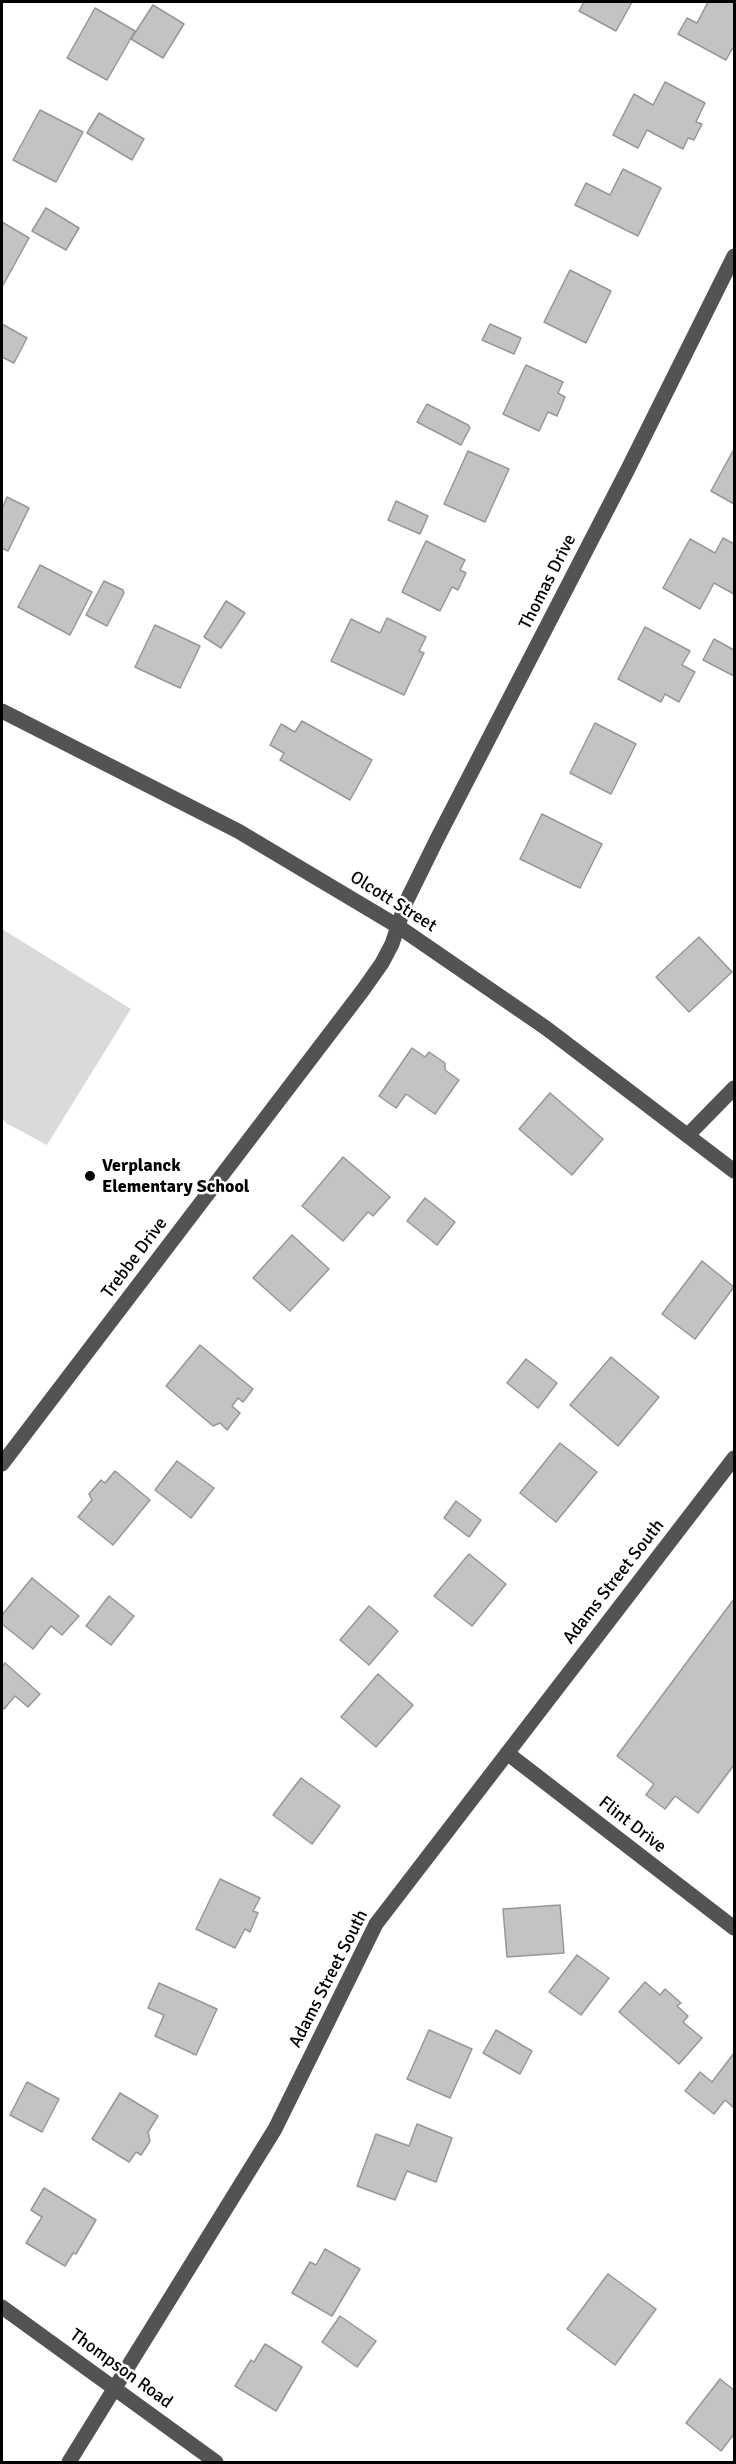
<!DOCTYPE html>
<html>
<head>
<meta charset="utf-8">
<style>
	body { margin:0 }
	#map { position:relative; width:736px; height:2464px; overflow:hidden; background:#fff; font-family:Signika,sans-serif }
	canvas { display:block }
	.frame { position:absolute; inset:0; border:3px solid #000; pointer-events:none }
</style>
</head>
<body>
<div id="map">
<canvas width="736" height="2464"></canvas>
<div class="frame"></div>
</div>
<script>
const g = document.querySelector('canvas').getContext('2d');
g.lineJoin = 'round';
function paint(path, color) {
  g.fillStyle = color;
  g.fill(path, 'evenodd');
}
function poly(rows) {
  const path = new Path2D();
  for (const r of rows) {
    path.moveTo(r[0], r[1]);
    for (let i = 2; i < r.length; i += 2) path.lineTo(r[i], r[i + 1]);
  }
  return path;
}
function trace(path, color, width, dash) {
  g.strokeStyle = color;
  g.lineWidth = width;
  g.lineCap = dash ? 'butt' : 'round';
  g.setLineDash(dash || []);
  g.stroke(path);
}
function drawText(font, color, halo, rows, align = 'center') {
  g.font = font + ' Signika,sans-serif';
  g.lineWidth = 5;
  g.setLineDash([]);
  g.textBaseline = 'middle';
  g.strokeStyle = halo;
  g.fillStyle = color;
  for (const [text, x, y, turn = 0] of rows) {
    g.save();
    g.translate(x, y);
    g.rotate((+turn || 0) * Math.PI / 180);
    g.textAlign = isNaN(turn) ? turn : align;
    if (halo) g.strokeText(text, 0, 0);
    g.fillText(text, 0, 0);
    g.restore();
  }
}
const green = poly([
	[2,929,131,1009,47,1145,6,1123,2,1118]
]);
const building = poly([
	[584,2,632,2,616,31,579,11,584,2],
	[708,2,734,2,734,50,732,49,726,60,678,34,687,18,697,23,708,2],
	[153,5,184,24,163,58,131,39,153,5],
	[95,8,135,31,107,80,67,58,95,8],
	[665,82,705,103,696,122,702,124,694,140,688,138,683,149,647,130,638,148,613,135,634,94,653,105,665,82],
	[40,110,83,132,56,182,13,160,40,110],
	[99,113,144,139,132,160,87,133,99,113],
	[623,169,661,188,638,236,575,205,586,183,610,195,623,169],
	[46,208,79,228,66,250,32,231,46,208],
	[2,222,29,238,2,287,2,222],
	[570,270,611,291,586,343,544,322,570,270],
	[2,324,27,338,14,363,2,357,2,324],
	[490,324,521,338,514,354,482,340,490,324],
	[526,365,563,382,558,393,565,397,557,416,548,412,539,431,503,414,526,365],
	[427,404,468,425,470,428,461,445,417,422,427,404],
	[734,449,734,504,711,491,734,449],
	[468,451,509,469,485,522,444,504,468,451],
	[7,497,29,508,8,551,2,548,2,509,7,497],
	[396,501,428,516,420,534,388,520,396,501],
	[723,538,734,544,734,594,714,583,700,609,663,588,690,539,715,553,723,538],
	[426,541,465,560,460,570,466,573,458,590,452,587,440,611,402,592,426,541],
	[40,565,92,592,70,635,18,607,40,565],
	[104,581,123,590,124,593,107,626,86,615,104,581],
	[226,601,245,613,221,648,204,637,226,601],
	[387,618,426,637,419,651,424,653,404,695,331,661,351,619,380,633,387,618],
	[155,625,200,646,180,688,135,667,155,625],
	[645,627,690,651,682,665,695,672,679,702,665,694,661,702,618,679,645,627],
	[714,639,734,650,734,676,703,660,714,639],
	[302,721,372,760,350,800,280,760,284,753,270,745,281,724,295,732,302,721],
	[595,723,636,744,611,794,570,773,595,723],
	[542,814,602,844,580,888,520,859,542,814],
	[699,937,732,972,689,1012,656,977,699,937],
	[412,1048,425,1057,429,1052,445,1063,445,1070,459,1080,435,1114,406,1094,396,1108,379,1096,412,1048],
	[550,1093,603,1139,572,1175,519,1129,550,1093],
	[343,1157,390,1197,373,1216,368,1212,343,1241,302,1206,343,1157],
	[425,1198,455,1222,437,1245,407,1221,425,1198],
	[292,1235,329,1269,290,1311,253,1278,292,1235],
	[702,1261,734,1287,695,1339,662,1314,702,1261],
	[200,1345,253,1389,243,1402,238,1398,232,1406,240,1413,227,1430,220,1423,213,1426,166,1386,200,1345],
	[611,1357,659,1397,618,1446,570,1405,611,1357],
	[526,1359,557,1383,538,1408,507,1383,526,1359],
	[560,1443,597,1472,556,1522,520,1493,560,1443],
	[177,1461,214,1488,191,1518,155,1490,177,1461],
	[115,1471,150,1500,113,1545,78,1517,92,1500,89,1494,101,1480,105,1483,115,1471],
	[456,1501,481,1520,469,1537,444,1518,456,1501],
	[469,1554,506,1584,472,1626,434,1596,469,1554],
	[32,1578,79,1616,62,1635,51,1626,33,1649,2,1624,2,1615,32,1578],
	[109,1596,134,1616,111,1645,86,1626,109,1596],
	[734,1599,734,1765,698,1813,675,1796,665,1809,646,1795,654,1784,617,1756,734,1599],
	[369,1606,398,1631,369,1665,340,1640,369,1606],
	[5,1663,40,1694,28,1707,15,1696,4,1709,2,1707,2,1667,5,1663],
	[378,1674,413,1705,376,1747,341,1717,378,1674],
	[301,1778,340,1806,312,1844,273,1815,301,1778],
	[220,1879,260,1898,253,1911,258,1913,250,1932,245,1929,235,1948,196,1929,220,1879],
	[560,1905,564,1953,507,1957,503,1909,560,1905],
	[577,1955,609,1978,581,2015,549,1992,577,1955],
	[645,1982,660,1995,665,1989,681,2003,677,2006,688,2016,683,2022,702,2038,679,2064,619,2012,645,1982],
	[159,1983,217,2009,196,2055,155,2036,164,2015,148,2008,159,1983],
	[429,2030,472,2049,450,2098,407,2079,429,2030],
	[496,2030,532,2051,520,2074,483,2053,496,2030],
	[734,2053,734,2108,725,2100,714,2114,685,2091,700,2072,712,2082,734,2053],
	[27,2082,59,2099,42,2132,10,2115,27,2082],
	[120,2093,158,2116,148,2132,150,2141,141,2155,136,2152,129,2162,92,2139,120,2093],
	[417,2124,452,2138,436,2182,407,2171,395,2200,357,2186,376,2134,409,2146,417,2124],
	[44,2188,96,2220,76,2254,73,2253,65,2266,26,2243,42,2217,31,2210,44,2188],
	[325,2249,360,2269,332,2316,292,2293,310,2262,316,2265,325,2249],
	[608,2274,656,2309,615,2365,567,2329,608,2274],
	[340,2316,376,2341,357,2367,322,2342,340,2316],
	[265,2344,302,2367,276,2411,235,2386,251,2360,254,2362,265,2344],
	[720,2379,734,2390,734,2434,721,2451,686,2423,720,2379]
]);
const minor = poly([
	[2,711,238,831,399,927,546,1028,734,1171],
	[688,1135,734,1088],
	[2,1464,363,990,382,963,392,944,406,902,438,837,627,471,734,256],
	[507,1753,734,1928],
	[2,2307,216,2462],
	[69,2462,275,2129,376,1924,734,1458]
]);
const markers = [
	[90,1176,6,"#000"]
];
const streetNames = [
	["Thomas Drive",548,582,-63],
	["Olcott Street",393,902,32],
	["Trebbe Drive",135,1258,-53],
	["Adams Street South",614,1582,-52],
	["Flint Drive",632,1825,38],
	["Adams Street South",329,1979,-63],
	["Thompson Road",121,2369,36]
];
const poiNames = [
	["Verplanck",102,1166],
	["Elementary School",102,1187]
];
paint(green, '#dadada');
paint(building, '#c3c3c3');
trace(building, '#979797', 1.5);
trace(minor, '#535353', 15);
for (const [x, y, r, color] of markers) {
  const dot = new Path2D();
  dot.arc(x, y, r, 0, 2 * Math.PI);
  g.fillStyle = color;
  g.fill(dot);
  trace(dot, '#fff', 2);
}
drawText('18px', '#000', '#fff', streetNames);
drawText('bold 18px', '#000', '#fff', poiNames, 'left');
</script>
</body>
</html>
